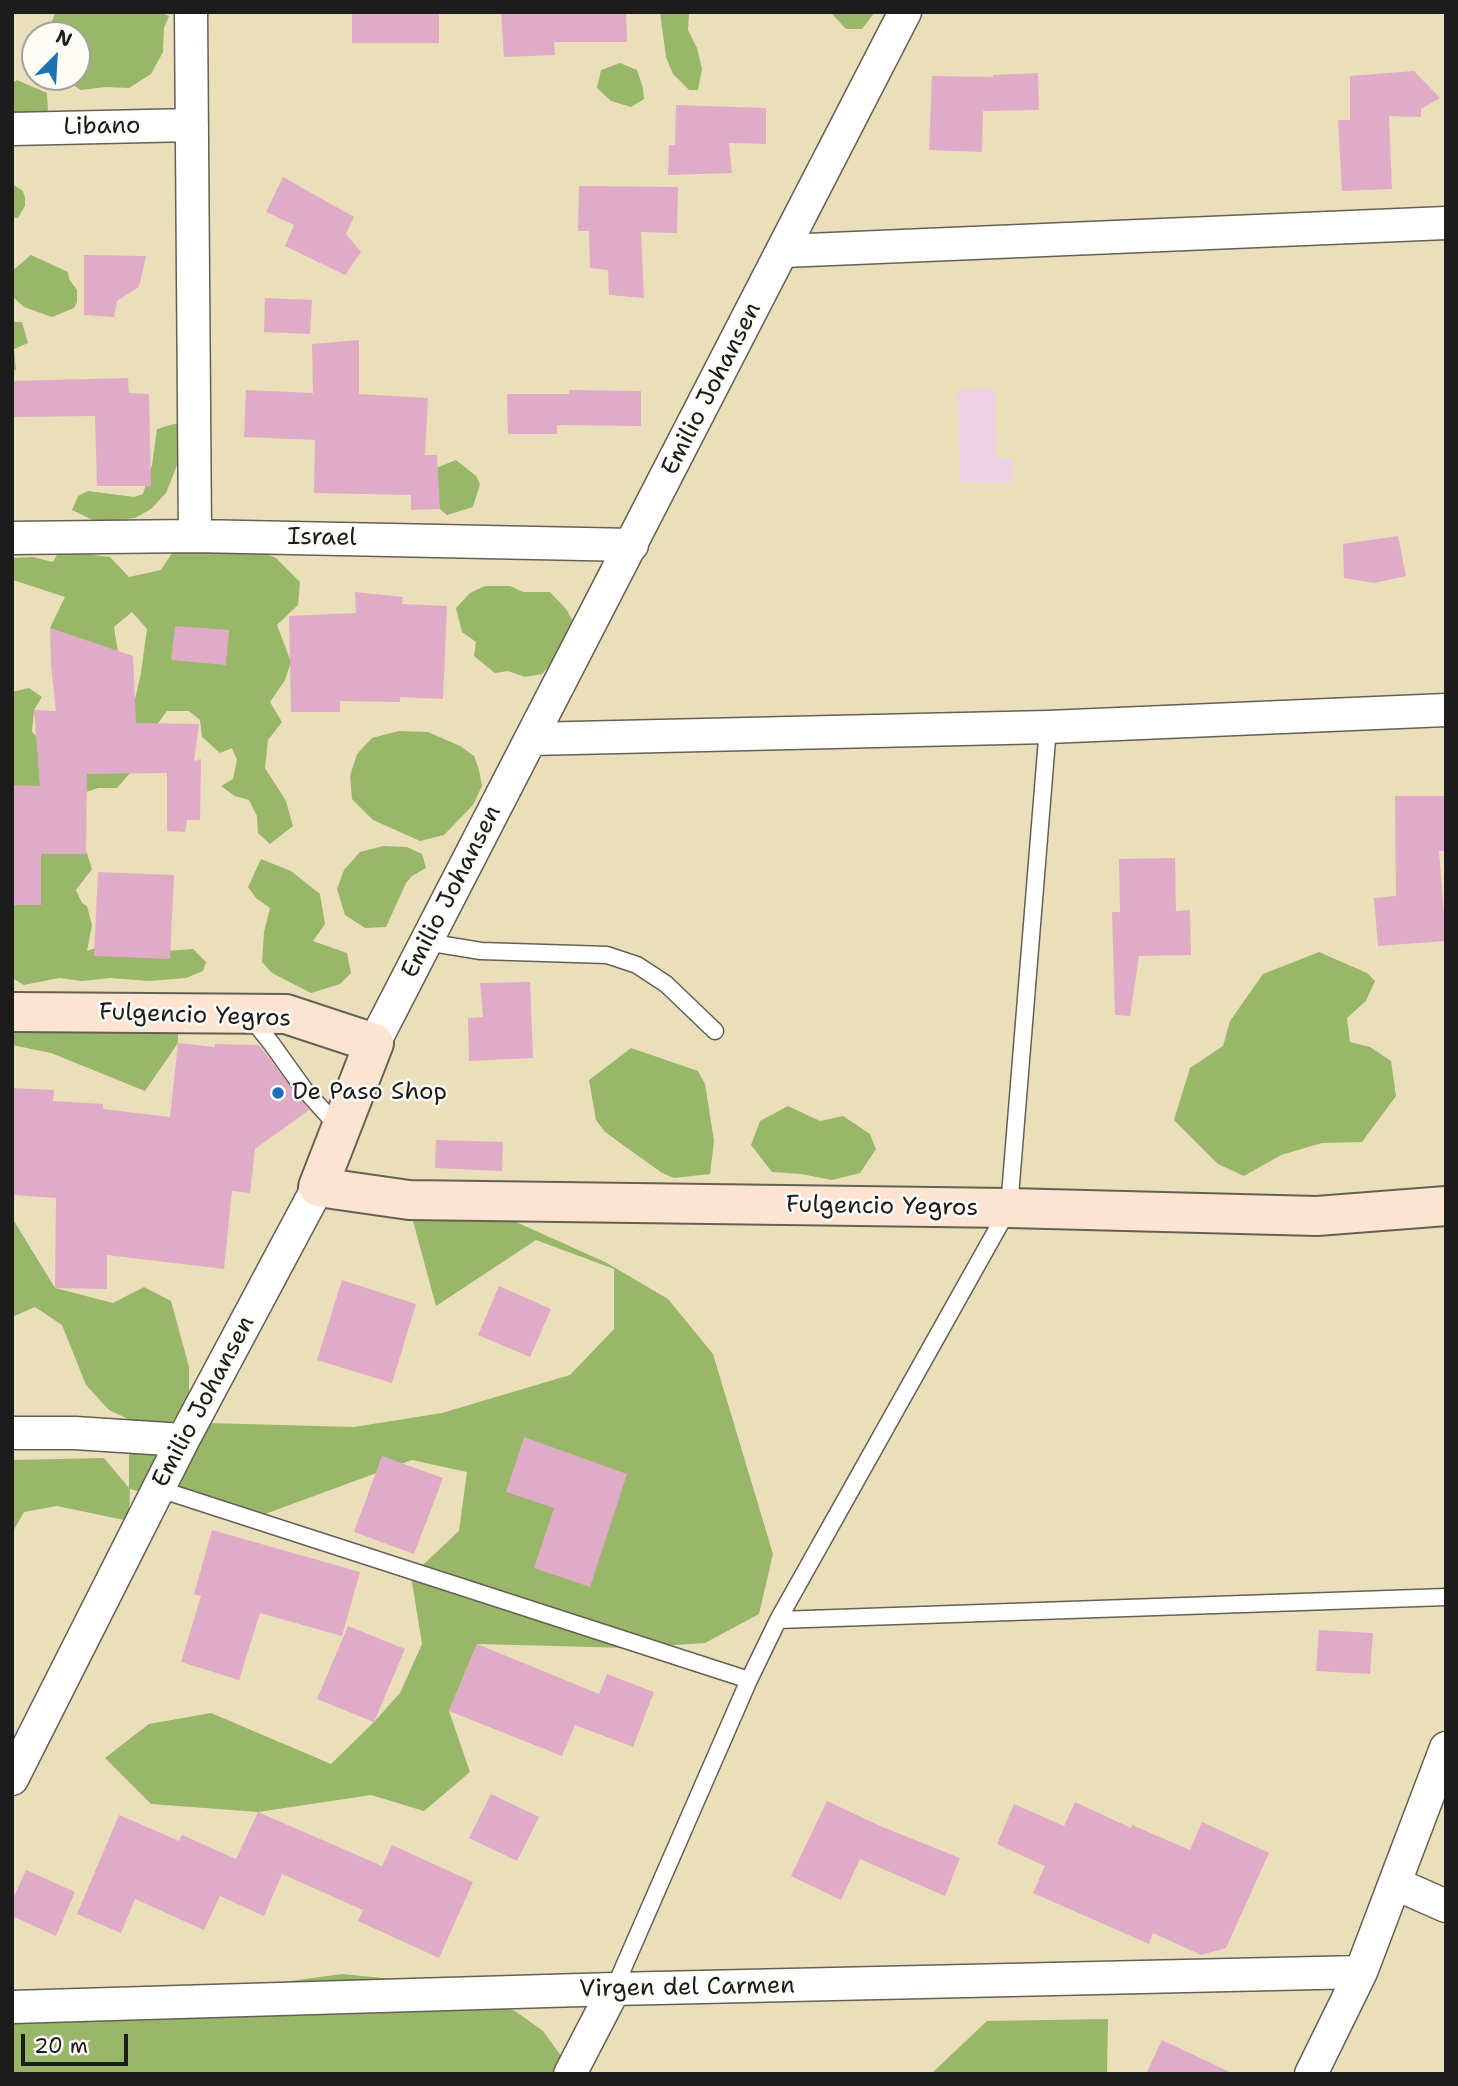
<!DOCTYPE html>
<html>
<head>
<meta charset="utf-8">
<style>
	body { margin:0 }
	#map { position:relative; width:1458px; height:2086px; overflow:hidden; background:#eadfba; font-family:"Shantell Sans",sans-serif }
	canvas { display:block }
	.frame { position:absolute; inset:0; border:14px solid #1c1c1c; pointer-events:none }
	.north { position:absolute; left:21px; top:21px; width:70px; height:70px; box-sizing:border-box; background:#fdfcf7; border:2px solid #a3a29f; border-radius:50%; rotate:24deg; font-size:19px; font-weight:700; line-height:28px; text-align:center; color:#1c1c1c }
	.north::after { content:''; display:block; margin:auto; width:24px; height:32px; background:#1f6fb2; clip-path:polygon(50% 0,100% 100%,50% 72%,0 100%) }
	.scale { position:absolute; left:21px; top:2034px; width:107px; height:32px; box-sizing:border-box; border:4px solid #1c1c1c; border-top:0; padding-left:9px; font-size:21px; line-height:24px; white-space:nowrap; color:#1c1c1c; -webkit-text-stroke:5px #fdfcf7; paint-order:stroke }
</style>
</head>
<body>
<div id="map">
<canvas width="1458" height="2086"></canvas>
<div class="frame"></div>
<div class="north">N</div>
<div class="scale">20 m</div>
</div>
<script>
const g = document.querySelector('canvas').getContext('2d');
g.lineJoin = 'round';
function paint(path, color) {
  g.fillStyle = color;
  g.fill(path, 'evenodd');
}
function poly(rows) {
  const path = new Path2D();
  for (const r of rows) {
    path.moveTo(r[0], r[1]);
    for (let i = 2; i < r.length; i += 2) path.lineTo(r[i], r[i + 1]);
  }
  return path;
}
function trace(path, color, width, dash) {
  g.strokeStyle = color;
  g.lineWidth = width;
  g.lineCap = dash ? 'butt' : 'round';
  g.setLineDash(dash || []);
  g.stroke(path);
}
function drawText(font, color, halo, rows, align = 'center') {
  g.font = font + ' "Shantell Sans",sans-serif';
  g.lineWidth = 5;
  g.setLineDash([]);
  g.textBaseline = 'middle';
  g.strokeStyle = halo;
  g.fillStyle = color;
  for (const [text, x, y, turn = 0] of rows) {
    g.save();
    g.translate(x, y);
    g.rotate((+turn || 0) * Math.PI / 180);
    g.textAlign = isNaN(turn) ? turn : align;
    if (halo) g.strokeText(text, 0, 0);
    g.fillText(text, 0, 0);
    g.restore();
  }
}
const built = poly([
	[994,389,996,458,1012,459,1012,482,960,482,958,390]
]);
const forest = poly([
	[55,12,161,12,169,16,164,28,163,52,151,74,129,88,106,87,81,90,61,77,77,77,77,35,48,35],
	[660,12,689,12,688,30,697,48,702,69,698,90,689,90,673,74,666,57],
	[830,12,875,12,862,29,846,29],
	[620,63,637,70,643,88,644,99,631,107,611,101,597,88,601,70],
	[17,80,47,93,48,110,33,122,12,125,12,83],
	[12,184,23,191,25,198,25,206,18,218,12,217],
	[31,255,68,272,69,279,77,290,77,302,74,308,52,317,24,307,14,298,12,271],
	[12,322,22,322,28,343,14,349,16,370,12,371],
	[174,424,181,424,181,455,166,493,151,509,135,518,97,522,72,510,78,496,88,491,134,497,143,494,152,465,157,429],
	[456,460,476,476,480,484,473,507,447,515,429,500,431,470],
	[237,541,276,558,300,582,298,605,277,625,291,662,285,680,270,702,282,722,268,740,265,768,286,801,293,826,270,844,258,833,257,816,249,800,235,796,221,786,233,779,237,760,232,748,220,753,202,737,200,720,189,711,167,711,151,733,130,773,117,788,98,788,86,792,81,835,92,869,76,890,82,903,87,906,92,925,87,951,104,945,166,951,193,949,206,962,203,971,186,978,149,981,110,978,82,981,59,978,24,985,12,978,12,692,29,688,42,697,34,710,32,732,46,745,135,699,141,673,147,629,132,612,114,627,119,659,74,660,50,628,65,597,13,580,12,558,33,557,53,562,59,551,110,557,129,577,161,570,178,544],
	[485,586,510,586,523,592,550,592,566,609,573,621,570,642,542,674,525,677,508,671,495,673,474,656,476,642,462,632,456,608,470,593],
	[399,731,428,732,460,746,474,756,479,770,482,786,473,805,444,835,420,841,373,820,352,799,350,776,357,754,372,738],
	[383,846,407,847,422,854,426,868,412,876,406,883,386,927,365,928,345,915,337,889,344,870,360,852],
	[261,859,291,871,320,894,325,924,313,941,347,953,351,973,340,984,311,993,272,973,262,962,264,932,270,908,256,898,248,887],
	[1319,952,1367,973,1375,981,1366,1001,1347,1018,1350,1042,1370,1047,1391,1061,1396,1096,1362,1142,1322,1143,1281,1155,1244,1176,1218,1164,1174,1120,1190,1068,1223,1046,1230,1021,1263,974],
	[225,993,178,1032,178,1043,145,1091,51,1053,12,1045,12,1030],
	[631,1048,698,1071,705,1084,714,1141,710,1174,674,1178,662,1173,605,1132,596,1120,589,1080],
	[788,1106,820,1121,843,1116,870,1134,876,1149,860,1173,832,1180,801,1174,772,1172,751,1145,760,1121],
	[406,1195,467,1200,605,1262,668,1299,713,1354,773,1554,759,1614,705,1643,630,1648,477,1644,449,1711,470,1772,424,1811,371,1795,258,1812,151,1804,105,1758,149,1724,211,1713,331,1764,374,1722,400,1693,422,1644,411,1576,459,1531,467,1472,412,1460,246,1521,130,1489,129,1521,57,1506,24,1512,12,1533,12,1460,104,1458,129,1488,129,1439,141,1425,109,1410,86,1385,62,1325,35,1307,12,1317,12,1222,14,1221,55,1288,113,1303,144,1287,171,1301,189,1367,189,1398,172,1422,354,1427,442,1413,570,1375,614,1329,614,1269,536,1240,436,1306],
	[342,1974,424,1982,515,2011,543,2031,564,2060,567,2074,12,2074,12,2019],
	[1108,2019,1107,2074,931,2074,987,2021]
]);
const building = poly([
	[352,12,439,12,439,43,352,43],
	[501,12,626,12,627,42,554,42,555,55,504,57],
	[1414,71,1440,98,1421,109,1421,117,1389,116,1392,189,1342,191,1338,120,1350,120,1350,76],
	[1038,73,1039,110,983,111,982,152,929,150,932,76,993,77,993,75],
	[676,105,766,108,766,144,729,143,732,173,668,175,669,145,675,145],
	[283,177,354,217,346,234,361,252,345,275,285,246,294,225,266,212],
	[579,186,678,187,677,233,641,232,644,298,609,295,608,270,590,268,589,231,578,231],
	[84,255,146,256,139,287,117,301,114,317,84,315],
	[265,298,312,300,310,334,264,332],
	[359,340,359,394,428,398,425,455,437,455,440,509,411,510,411,495,314,493,315,440,244,437,246,390,313,393,312,344],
	[128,378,129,393,149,394,151,486,97,486,95,416,12,417,12,381],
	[569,390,641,391,641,426,557,425,557,434,508,434,507,394,569,394],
	[1398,536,1406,576,1374,583,1344,578,1343,544],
	[355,592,403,597,402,604,447,606,443,699,400,697,400,702,340,701,340,712,291,712,289,616,356,613],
	[175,626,229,630,226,665,171,660],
	[50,628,133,656,136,723,199,724,194,761,201,759,200,820,187,820,185,832,167,831,167,773,87,774,86,854,41,854,41,905,12,905,12,785,40,786,34,710,56,711,51,665],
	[1395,796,1446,796,1446,851,1439,851,1446,941,1378,946,1374,898,1396,896],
	[1175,858,1176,911,1190,910,1191,955,1139,956,1130,1016,1115,1015,1112,912,1120,912,1119,859],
	[98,872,174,875,170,959,94,956],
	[530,982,533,1058,469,1061,468,1018,483,1017,480,983],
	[178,1043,215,1047,215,1044,259,1045,309,1110,255,1149,250,1193,232,1191,224,1269,107,1255,107,1289,55,1288,56,1198,12,1195,12,1088,54,1090,53,1101,103,1104,103,1109,170,1117],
	[436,1140,503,1142,502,1171,435,1168],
	[342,1280,416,1304,392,1383,317,1360],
	[499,1286,551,1309,530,1357,478,1335],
	[524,1437,627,1474,590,1587,534,1568,554,1508,506,1492],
	[382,1456,443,1478,414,1554,354,1532],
	[212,1530,360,1572,342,1636,260,1613,239,1680,181,1662,201,1596,194,1594],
	[348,1626,405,1649,374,1722,317,1699],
	[1319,1630,1373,1633,1370,1674,1316,1671],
	[477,1644,599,1694,607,1674,654,1692,633,1747,575,1725,562,1756,449,1711],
	[491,1794,539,1817,517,1861,469,1838],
	[827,1801,880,1826,960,1858,945,1896,860,1859,841,1900,791,1876],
	[1075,1802,1131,1828,1132,1825,1190,1850,1202,1822,1269,1853,1226,1948,1201,1955,1153,1933,1149,1944,1033,1893,1045,1866,997,1844,1014,1804,1064,1826],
	[258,1812,382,1866,392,1845,473,1882,439,1958,358,1921,363,1910,282,1874,264,1916,220,1896,204,1930,135,1899,121,1933,77,1914,119,1815,179,1841,182,1835,236,1859],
	[26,1870,75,1892,56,1936,12,1916,12,1901],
	[1162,2040,1234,2074,1146,2074]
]);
const lane = poly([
	[426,942,481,951,607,955,637,965,666,984,715,1031],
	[251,1018,271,1043,304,1089,340,1129],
	[159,1489,749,1680],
	[778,1620,1446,1597],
	[614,1989,749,1680,778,1620,1009,1208,1048,727]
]);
const street = poly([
	[191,12,195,536],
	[12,129,192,125],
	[784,251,1446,223],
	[12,538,195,536,632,545],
	[531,739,1048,727,1446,710],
	[374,1043,905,12],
	[12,1433,75,1433,183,1440],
	[12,1779,183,1440,318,1187],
	[1396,1884,1446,1906],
	[12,2007,614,1989,1361,1972],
	[570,2074,614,1989],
	[1311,2074,1361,1972,1446,1748]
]);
const secondary = poly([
	[12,1012,286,1014,374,1043,318,1187,409,1200,1009,1208,1317,1216,1446,1206]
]);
const markers = [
	[278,1093,7,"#1f6fb2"]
];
const streetNames = [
	["Libano",102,127,-1],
	["Emilio Johansen",712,389,-63],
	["Israel",322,538,1],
	["Emilio Johansen",452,892,-63],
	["Fulgencio Yegros",195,1016,2],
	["Fulgencio Yegros",882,1207,1],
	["Emilio Johansen",204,1402,-62],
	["Virgen del Carmen",687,1988,-1]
];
const poiNames = [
	["De Paso Shop",292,1093]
];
paint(built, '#eed0e7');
paint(forest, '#98b769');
paint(building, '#e0abc7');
trace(lane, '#646053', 19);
trace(street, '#646053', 35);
trace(secondary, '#646053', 42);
trace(lane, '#fff', 16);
trace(street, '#fff', 32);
trace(secondary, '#fde4d0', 38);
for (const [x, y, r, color] of markers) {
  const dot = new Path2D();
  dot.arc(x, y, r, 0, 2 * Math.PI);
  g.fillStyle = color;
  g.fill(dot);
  trace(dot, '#fdfcf7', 2.5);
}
drawText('24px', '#1c1c1c', '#fdfcf7', streetNames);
drawText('24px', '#1c1c1c', '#fdfcf7', poiNames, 'left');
</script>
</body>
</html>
